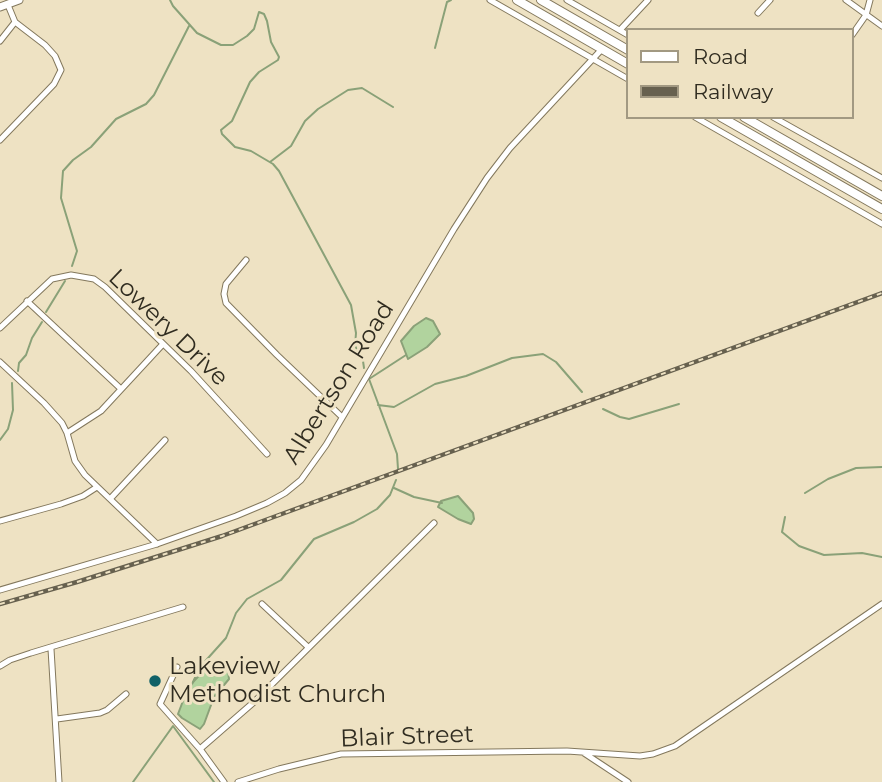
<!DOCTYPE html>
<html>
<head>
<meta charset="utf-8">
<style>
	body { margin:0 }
	#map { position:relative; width:882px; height:782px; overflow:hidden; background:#eee2c3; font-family:Montserrat,sans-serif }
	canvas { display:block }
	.legend { position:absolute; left:626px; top:28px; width:228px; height:91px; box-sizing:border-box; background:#eee2c3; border:2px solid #a29982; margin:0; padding:9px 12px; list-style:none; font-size:21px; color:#302c20 }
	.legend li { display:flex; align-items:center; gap:14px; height:35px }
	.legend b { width:35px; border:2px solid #a29982 }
</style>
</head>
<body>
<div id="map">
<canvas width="882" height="782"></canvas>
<ul class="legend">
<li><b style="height:9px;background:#fff"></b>Road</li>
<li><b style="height:9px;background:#67614f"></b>Railway</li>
</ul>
</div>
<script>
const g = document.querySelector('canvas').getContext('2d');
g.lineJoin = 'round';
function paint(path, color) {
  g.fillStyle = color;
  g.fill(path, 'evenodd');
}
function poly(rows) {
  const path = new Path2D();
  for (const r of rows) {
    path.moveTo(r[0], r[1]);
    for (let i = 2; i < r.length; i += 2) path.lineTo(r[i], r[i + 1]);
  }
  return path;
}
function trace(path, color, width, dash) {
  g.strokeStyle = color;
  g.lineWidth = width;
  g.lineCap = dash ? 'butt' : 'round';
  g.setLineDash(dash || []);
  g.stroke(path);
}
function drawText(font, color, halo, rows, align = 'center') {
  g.font = font + ' Montserrat,sans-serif';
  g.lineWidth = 6;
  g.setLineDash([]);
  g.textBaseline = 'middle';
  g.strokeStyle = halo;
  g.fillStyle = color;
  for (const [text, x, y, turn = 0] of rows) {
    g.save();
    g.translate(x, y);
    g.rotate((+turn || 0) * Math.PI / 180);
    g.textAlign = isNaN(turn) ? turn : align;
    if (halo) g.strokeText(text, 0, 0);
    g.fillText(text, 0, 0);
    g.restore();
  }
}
const water = poly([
	[426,318,433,321,440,334,427,347,408,359,401,341,414,326,426,318],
	[458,496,473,513,474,519,471,524,458,519,438,507,441,501,458,496],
	[216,662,228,671,229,679,214,697,204,724,200,729,182,718,178,714,186,693,194,681,208,666,216,662]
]);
const stream = poly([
	[170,0,173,6,197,33,221,45,233,45,247,36,254,29,259,12,264,14,267,21,271,42,279,57,278,60,259,72,250,82,232,121,221,130,222,134,235,147,251,151,273,164,279,171,351,305,356,333,355,346,363,361,364,368],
	[435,48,447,2,451,0],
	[270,162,291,146,305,121,318,109,348,90,362,88,393,107],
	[72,266,77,251,61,198,63,171,73,160,91,147,116,119,146,104,154,95,189,26],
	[46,312,65,281],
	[18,371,19,363,26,355,32,338,42,322],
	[378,405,394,407,435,384,466,376,512,358,543,354,556,362,582,392],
	[603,409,620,417,629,419,679,404],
	[0,440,8,429,13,410,12,383],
	[398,469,397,454,369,379,406,355],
	[394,488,414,497,442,503],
	[805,493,828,479,856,468,882,467],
	[785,517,782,532,799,546,824,555,862,553,882,557],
	[193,682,200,667,226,638,236,613,247,599,281,580,314,539,354,522,377,509,390,495,396,480],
	[133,782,173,726,214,782]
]);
const minor = poly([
	[490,0,628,79],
	[567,0,628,35],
	[846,0,882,26],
	[758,13,770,0],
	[620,30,648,0],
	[852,35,866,15,870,0],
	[0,41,15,22,8,5],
	[695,117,882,224],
	[773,117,882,178],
	[0,140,54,84,61,70,55,56,45,45,15,22],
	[246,260,226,284,224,294,226,303,277,355,342,417],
	[27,301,121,389],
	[0,328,52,279,71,275,94,279,105,287,191,371,267,454],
	[0,362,44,403,62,423,67,433,75,461,85,475,157,544],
	[67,433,101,411,163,344],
	[110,499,165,440],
	[0,521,61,504,83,496,97,487],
	[0,590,157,544,236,516,267,503,285,493,301,480,326,445,454,229,487,178,510,148,602,49],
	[262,604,308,647],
	[51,649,59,782],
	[0,666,10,660,31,653,183,607],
	[177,667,160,704,200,749,224,782],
	[57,719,100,713,107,710,126,694],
	[200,749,254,702,434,523],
	[584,753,628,782],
	[238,782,279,769,341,754,567,751,640,756,653,754,675,746,882,604]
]);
const major = poly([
	[0,7,19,0]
]);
const highway = poly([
	[517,0,628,64],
	[541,0,628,50],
	[721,117,882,209],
	[744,117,882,196]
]);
const rail = poly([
	[0,604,77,582,222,536,882,293]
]);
const markers = [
	[155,681,7,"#106167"]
];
const streetNames = [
	["Lowery Drive",168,328,44],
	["Albertson Road",339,383,-58],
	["Blair Street",407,737,-2]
];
const poiNames = [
	["Lakeview",169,667],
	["Methodist Church",169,695]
];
paint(water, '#b1d39e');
trace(water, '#8aa178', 2);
trace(stream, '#8aa178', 2);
trace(minor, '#83785d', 7);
trace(major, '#83785d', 9);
trace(highway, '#83785d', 10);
trace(minor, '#fff', 5);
trace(major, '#fff', 7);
trace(highway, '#fff', 8);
trace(rail, '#67614f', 4.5);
trace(rail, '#eee2c3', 2, [5]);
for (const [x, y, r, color] of markers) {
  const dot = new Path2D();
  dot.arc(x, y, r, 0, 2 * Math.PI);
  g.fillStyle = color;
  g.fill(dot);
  trace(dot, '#eee2c3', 2.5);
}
drawText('24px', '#302c20', '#eee2c3', streetNames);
drawText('24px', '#302c20', '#eee2c3', poiNames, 'left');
</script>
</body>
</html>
